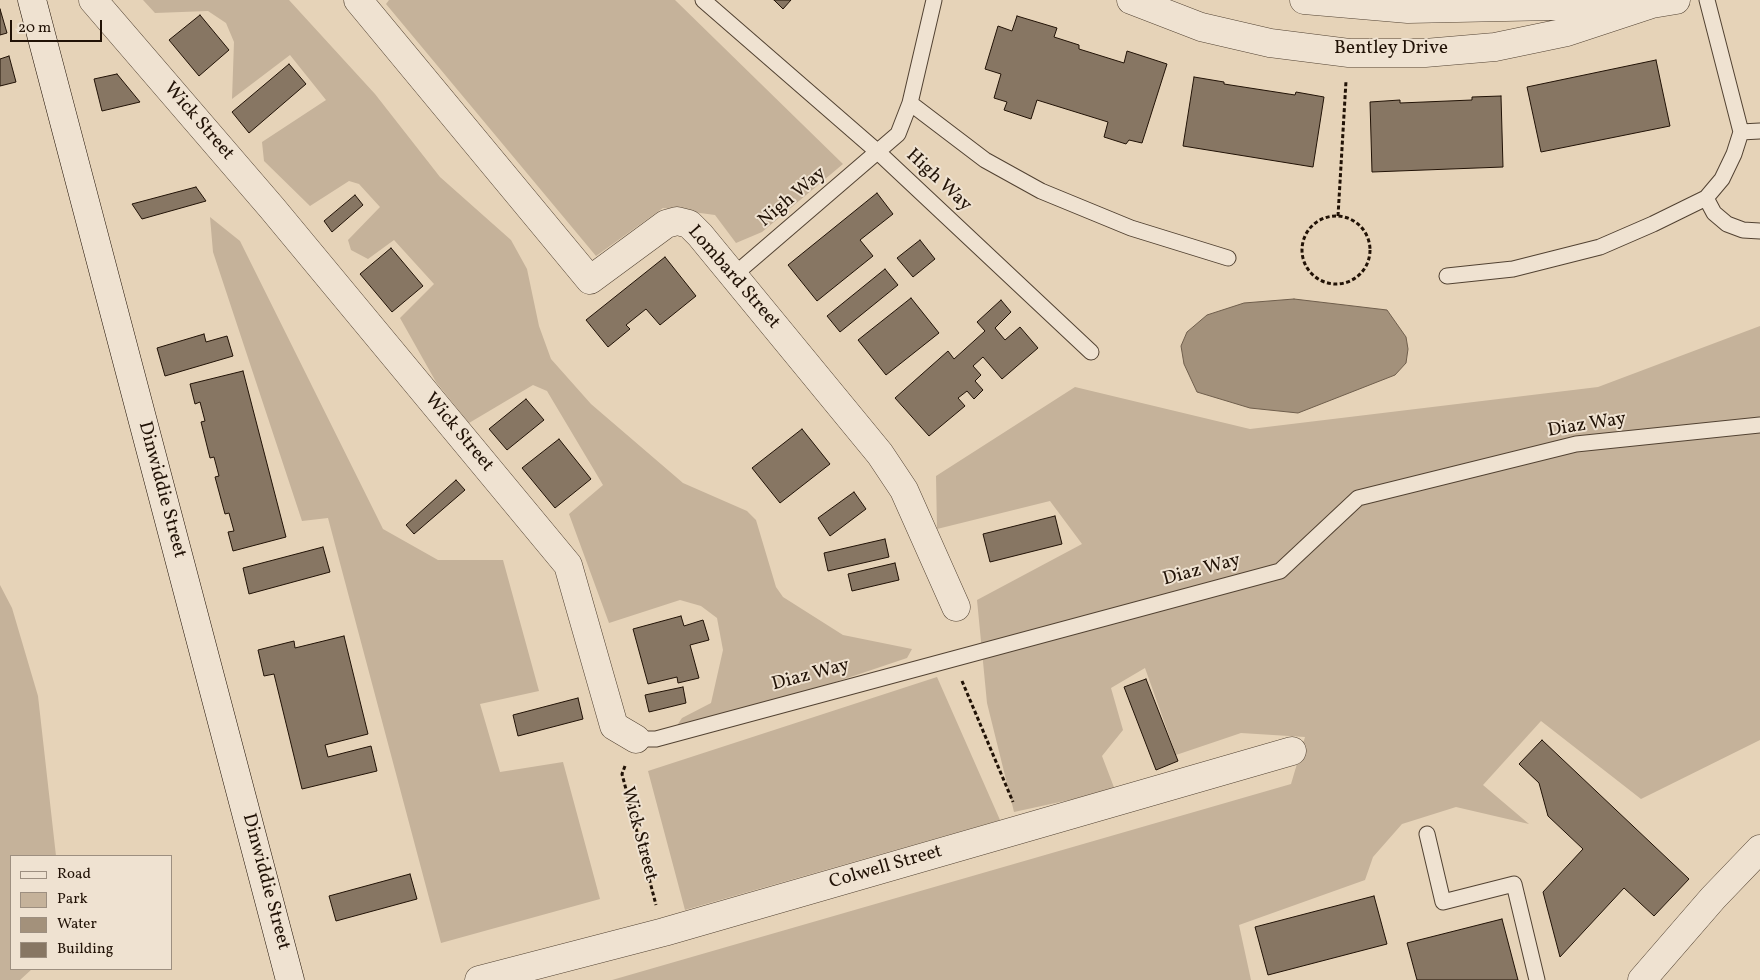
<!DOCTYPE html>
<html>
<head>
<meta charset="utf-8">
<style>
	body { margin:0 }
	#map { position:relative; width:1760px; height:980px; overflow:hidden; background:#e6d3b8; font-family:Vollkorn,serif }
	canvas { display:block }
	.legend { position:absolute; left:10px; top:855px; width:162px; height:115px; box-sizing:border-box; background:#efe2d1; border:1px solid #9d8f80; margin:0; padding:6px 9px; list-style:none; font-size:15px; color:#211206 }
	.legend li { display:flex; align-items:center; gap:10px; height:25px }
	.legend b { width:25px; border:1px solid #9d8f80 }
	.scale { position:absolute; left:10px; top:20px; width:92px; height:22px; box-sizing:border-box; border:2px solid #211206; border-top:0; padding-left:6px; font-size:15px; line-height:18px; white-space:nowrap; color:#211206; -webkit-text-stroke:4px #efe2d1; paint-order:stroke }
</style>
</head>
<body>
<div id="map">
<canvas width="1760" height="980"></canvas>
<ul class="legend">
<li><b style="height:6px;background:#efe2d1"></b>Road</li>
<li><b style="height:14px;background:#c5b29a"></b>Park</li>
<li><b style="height:14px;background:#a3917b"></b>Water</li>
<li><b style="height:14px;background:#877663"></b>Building</li>
</ul>
<div class="scale">20 m</div>
</div>
<script>
const g = document.querySelector('canvas').getContext('2d');
g.lineJoin = 'round';
function paint(path, color) {
  g.fillStyle = color;
  g.fill(path, 'evenodd');
}
function poly(rows) {
  const path = new Path2D();
  for (const r of rows) {
    if (r.length === 3) {
      path.moveTo(r[0] + r[2], r[1]);
      path.arc(r[0], r[1], r[2], 0, 2 * Math.PI);
      continue;
    }
    path.moveTo(r[0], r[1]);
    for (let i = 2; i < r.length; i += 2) path.lineTo(r[i], r[i + 1]);
  }
  return path;
}
function trace(path, color, width, dash) {
  g.strokeStyle = color;
  g.lineWidth = width;
  g.lineCap = dash ? 'butt' : 'round';
  g.setLineDash(dash || []);
  g.stroke(path);
}
function drawText(font, color, halo, rows, align = 'center') {
  g.font = font + ' Vollkorn,serif';
  g.lineWidth = 4;
  g.setLineDash([]);
  g.textBaseline = 'middle';
  g.strokeStyle = halo;
  g.fillStyle = color;
  for (const [text, x, y, turn = 0] of rows) {
    g.save();
    g.translate(x, y);
    g.rotate((+turn || 0) * Math.PI / 180);
    g.textAlign = isNaN(turn) ? turn : align;
    if (halo) g.strokeText(text, 0, 0);
    g.fillText(text, 0, 0);
    g.restore();
  }
}
const green = poly([
	[143,0,289,0,375,94,440,177,511,240,527,269,539,326,551,359,591,404,683,483,747,511,756,520,776,587,783,597,843,635,912,649,907,658,696,729,676,727,682,718,711,703,723,650,717,618,701,606,680,600,609,623,569,514,603,485,547,391,533,385,469,423,436,382,400,318,434,284,394,240,368,259,351,250,348,240,380,207,359,184,349,181,310,206,264,161,262,142,326,100,290,55,232,99,234,42,226,23,208,11,155,13],
	[389,0,675,0,843,164,762,232,736,243,715,215,663,208,596,256,386,4],
	[210,217,240,241,383,529,438,560,503,560,539,691,480,704,500,772,563,762,600,899,441,943,328,518,302,521,213,252],
	[1760,326,1760,740,1641,799,1541,721,1483,785,1529,824,1456,807,1402,824,1373,857,1365,880,1239,925,1251,980,612,980,1291,784,1305,737,1241,733,1176,755,1145,668,1111,688,1123,730,1102,756,1115,790,1014,812,987,703,977,600,1082,544,1050,501,937,529,936,476,1075,387,1250,429,1598,387],
	[0,585,12,608,38,696,56,856,11,856,11,969,32,969,20,980,0,980],
	[937,677,1000,820,685,910,648,771]
]);
const water = poly([
	[1294,299,1387,310,1406,337,1408,349,1406,363,1395,375,1298,413,1250,408,1197,392,1184,364,1181,346,1187,332,1207,315,1244,303,1294,299]
]);
const building = poly([
	[774,0,791,0,783,9,774,0],
	[0,9,7,33,0,35,0,9],
	[200,15,229,50,199,76,169,40,200,15],
	[1017,16,1057,28,1054,37,1079,45,1079,49,1124,63,1127,51,1167,64,1142,143,1129,140,1126,144,1104,137,1108,122,1037,100,1031,119,1004,110,1007,102,994,98,1001,74,985,69,998,26,1012,31,1017,16],
	[9,56,16,82,0,86,0,59,9,56],
	[1656,60,1670,126,1541,152,1527,87,1656,60],
	[289,64,306,84,249,133,232,112,289,64],
	[117,74,140,102,102,111,94,79,117,74],
	[1194,77,1224,82,1224,84,1295,95,1296,92,1324,97,1313,167,1183,146,1194,77],
	[1501,96,1503,167,1372,172,1370,102,1400,100,1400,103,1472,100,1472,97,1501,96],
	[196,187,206,201,142,219,132,204,196,187],
	[877,193,893,214,860,240,873,256,817,301,788,265,877,193],
	[355,195,363,205,332,232,324,221,355,195],
	[920,240,935,259,913,277,897,258,920,240],
	[391,248,423,286,392,312,360,274,391,248],
	[665,257,696,296,660,325,646,309,626,325,630,329,608,347,586,320,665,257],
	[885,269,898,285,840,332,827,316,885,269],
	[911,298,939,333,886,375,858,340,911,298],
	[1001,300,1011,312,995,328,1005,340,1020,327,1038,348,1002,379,983,357,973,366,981,375,975,381,983,390,974,399,967,391,958,398,965,406,929,436,895,398,948,351,954,359,985,331,977,322,1001,300],
	[204,334,206,342,227,336,233,356,165,376,157,348,204,334],
	[243,371,286,537,233,551,228,532,234,531,229,513,225,514,215,477,219,476,214,457,210,458,201,422,205,421,200,402,195,404,190,384,243,371],
	[526,399,544,420,507,450,489,429,526,399],
	[802,429,830,464,780,503,752,468,802,429],
	[559,439,591,479,555,508,522,468,559,439],
	[456,480,465,490,414,534,406,525,456,480],
	[854,492,866,509,830,536,818,518,854,492],
	[1055,516,1062,544,990,562,983,534,1055,516],
	[885,539,889,557,828,571,824,553,885,539],
	[323,547,330,572,249,594,243,568,323,547],
	[895,563,899,580,852,591,848,574,895,563],
	[681,616,684,626,703,620,709,640,690,645,699,678,678,683,677,677,648,684,633,629,681,616],
	[344,636,368,734,325,745,328,757,371,746,377,771,302,789,274,674,264,676,258,650,294,641,295,648,344,636],
	[1146,679,1178,761,1156,770,1124,687,1146,679],
	[683,687,686,703,649,712,645,695,683,687],
	[578,698,583,719,518,736,513,715,578,698],
	[1542,740,1689,879,1654,916,1624,888,1560,957,1543,892,1583,849,1548,816,1539,783,1519,764,1542,740],
	[410,874,417,899,336,921,329,896,410,874],
	[1374,896,1387,944,1268,975,1255,927,1374,896],
	[1502,919,1518,980,1417,980,1407,943,1502,919]
]);
const path = poly([
	[1338,216,1346,81],
	[1336,250,34],
	[962,681,1013,802],
	[625,766,622,774,656,905]
]);
const lane = poly([
	[703,0,879,153,1091,352],
	[910,103,985,160,1041,191,1131,228,1228,258],
	[1741,132,1760,131],
	[1706,198,1714,213,1727,224,1743,230,1760,231],
	[734,275,898,134,910,103,934,0],
	[1447,276,1513,269,1600,247,1653,224,1706,198,1722,179,1734,154,1741,132,1707,0],
	[636,739,656,739,1280,571,1358,498,1576,444,1760,425],
	[1427,834,1443,902,1514,884,1537,980]
]);
const street = poly([
	[93,0,272,208,568,565,614,726,636,739],
	[358,0,590,280,666,224,677,221,689,224,700,235,880,454,904,490,956,607],
	[1131,0,1201,27,1270,43,1349,53,1425,53,1495,47,1567,32,1652,4],
	[1304,0,1408,9,1652,4,1676,0],
	[479,980,664,932,1292,751],
	[1642,980,1713,898,1760,849]
]);
const secondary = poly([
	[32,0,290,980]
]);
const streetNames = [
	["Bentley Drive",1391,50],
	["Wick Street",198,122,49],
	["High Way",938,181,43],
	["Nigh Way",793,198,-40],
	["Lombard Street",733,278,49],
	["Diaz Way",1587,426,-9],
	["Wick Street",458,433,50],
	["Dinwiddie Street",161,490,75],
	["Diaz Way",1202,571,-15],
	["Diaz Way",811,676,-15],
	["Wick Street",638,834,75],
	["Colwell Street",886,868,-16],
	["Dinwiddie Street",265,882,75]
];
paint(green, '#c5b29a');
paint(water, '#a3917b');
trace(water, '#6f5e4c', 1);
paint(building, '#877663');
trace(building, '#211206', 1);
trace(lane, '#524232', 17);
trace(street, '#524232', 29);
trace(secondary, '#211206', 29);
trace(path, '#211206', 3, [4, 2.5]);
trace(lane, '#efe2d1', 15);
trace(street, '#efe2d1', 28);
trace(secondary, '#efe2d1', 28);
drawText('19px', '#211206', '#efe2d1', streetNames);
</script>
</body>
</html>
